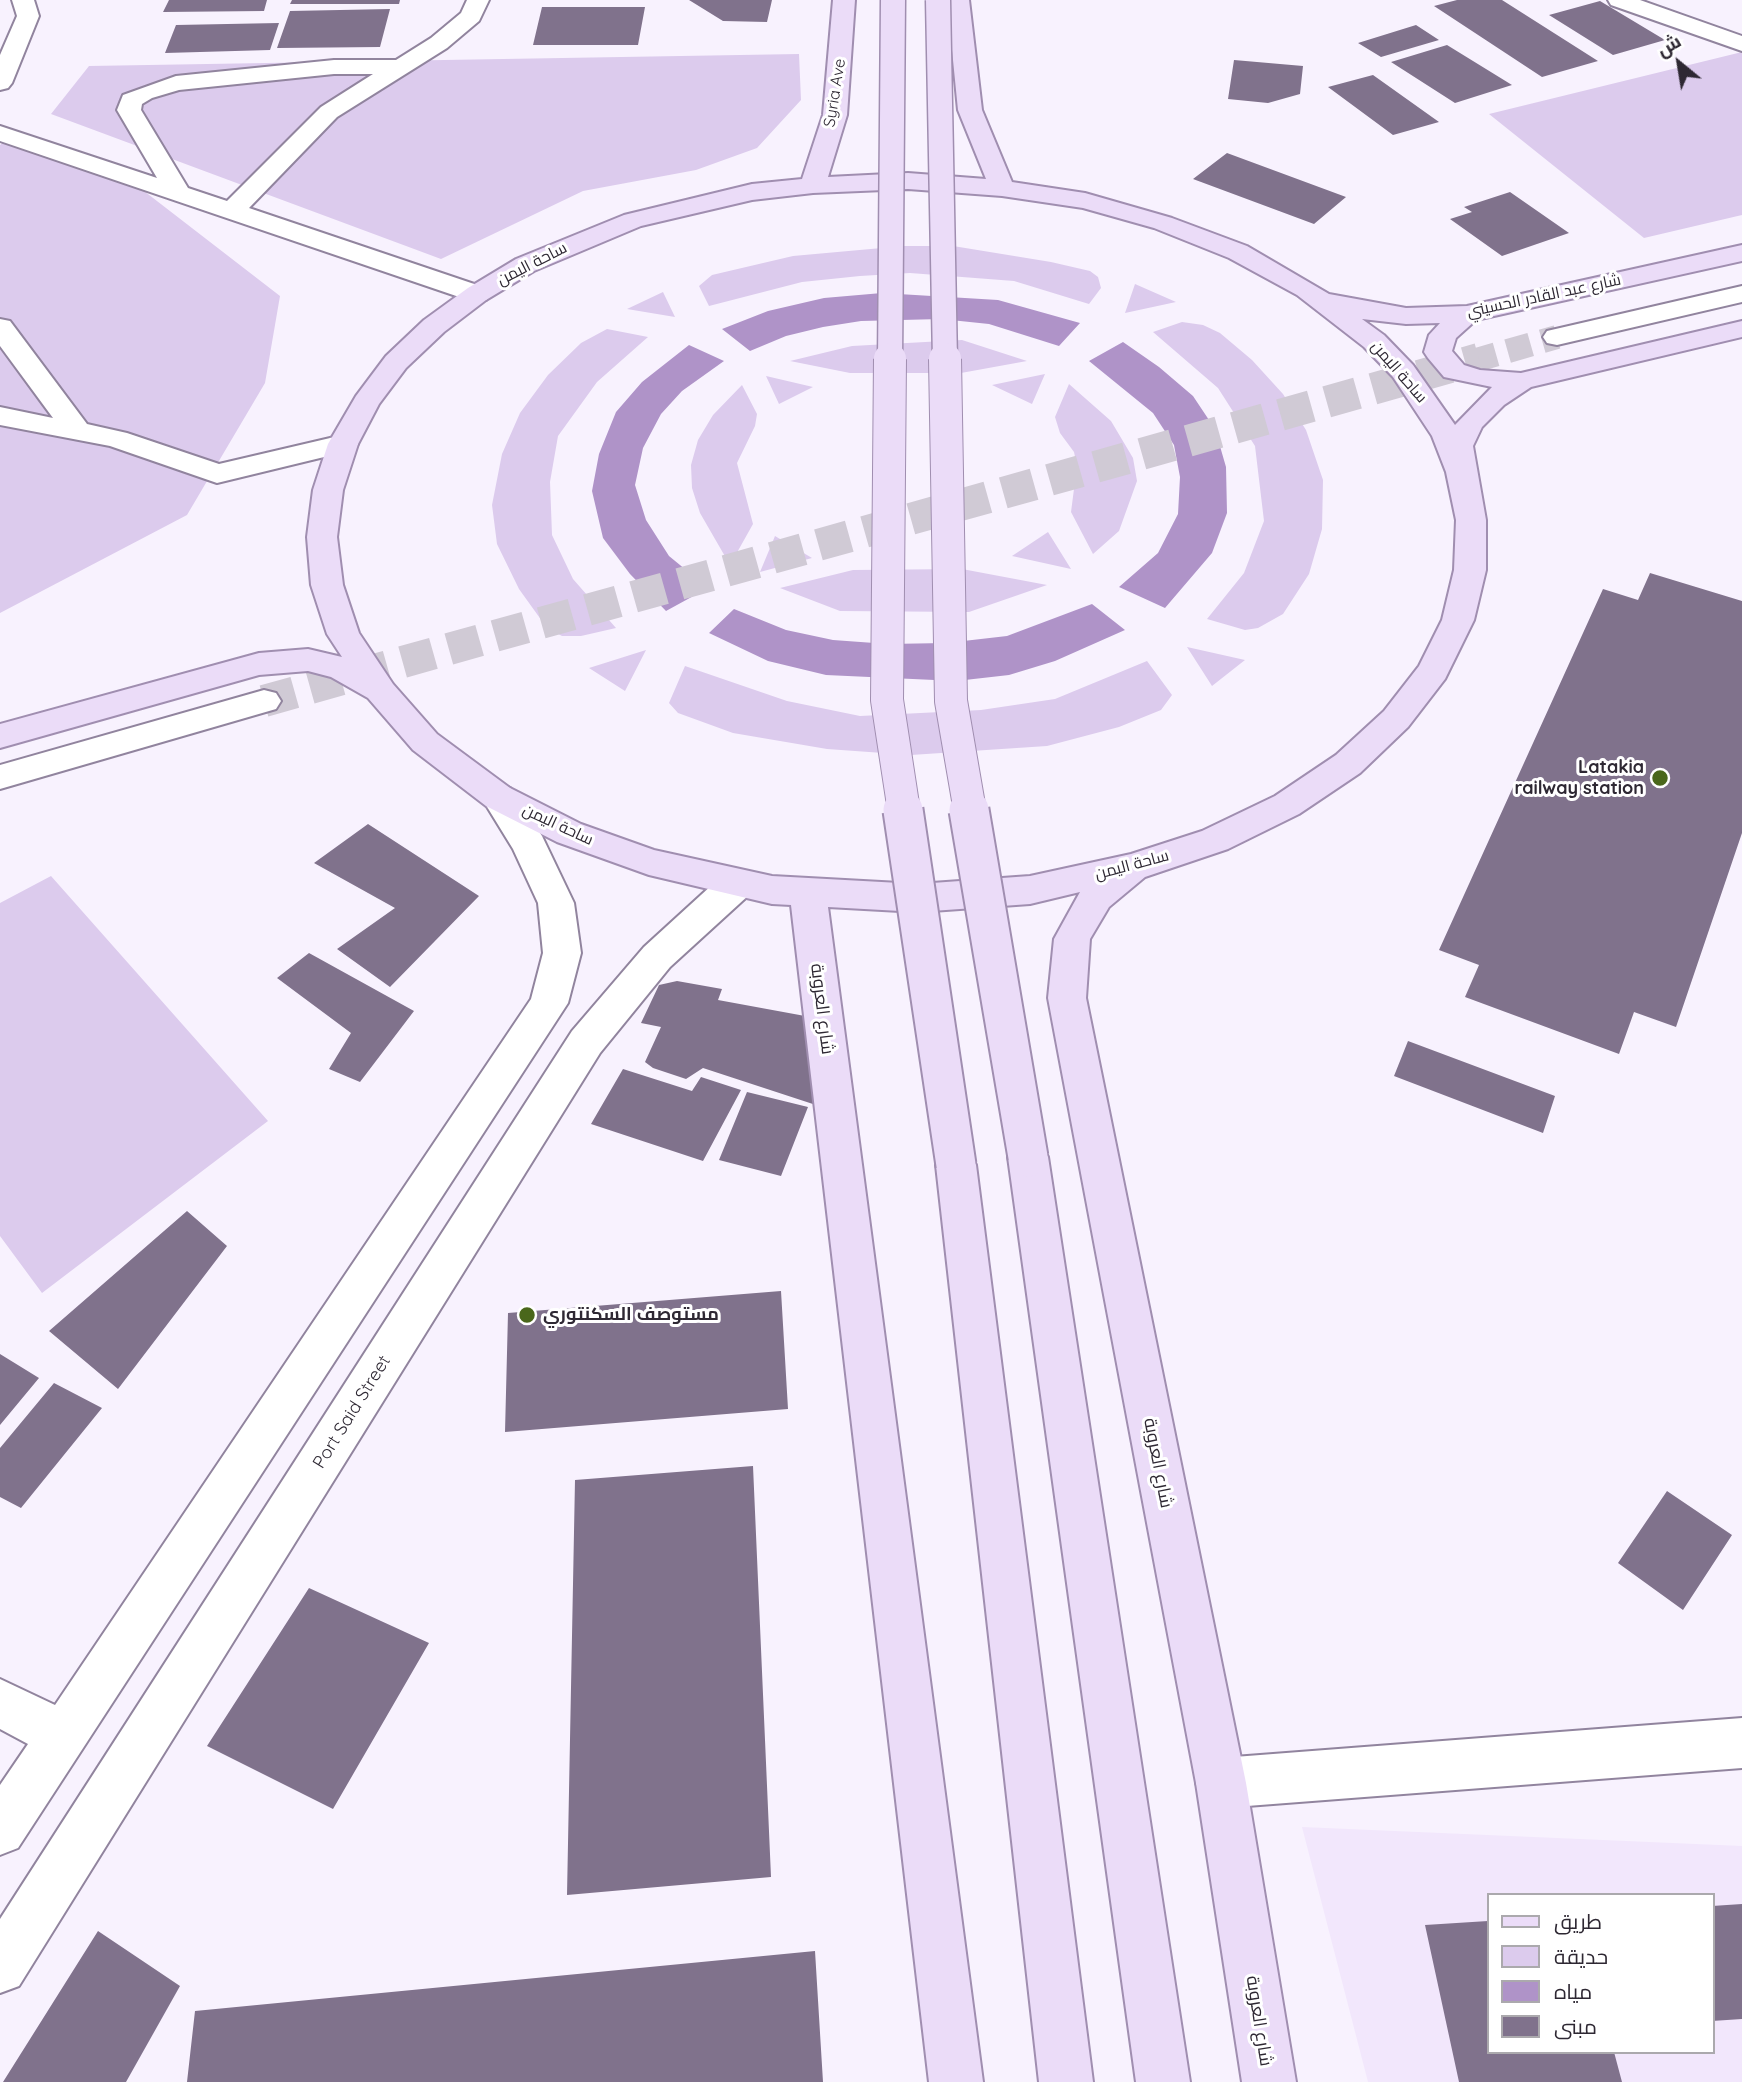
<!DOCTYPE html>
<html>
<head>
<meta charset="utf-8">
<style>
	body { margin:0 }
	#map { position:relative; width:1742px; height:2082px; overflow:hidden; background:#f8f2fe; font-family:Quicksand,Cairo,sans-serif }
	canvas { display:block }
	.legend { position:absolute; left:1487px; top:1893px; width:228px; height:161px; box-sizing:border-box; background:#fff; border:2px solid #aba9ad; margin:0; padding:9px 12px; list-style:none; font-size:21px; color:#2e2833 }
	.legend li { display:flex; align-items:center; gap:14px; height:35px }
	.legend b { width:35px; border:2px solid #aba9ad }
	.north { position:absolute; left:1644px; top:28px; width:70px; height:70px; -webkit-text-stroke:5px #fff; paint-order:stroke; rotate:330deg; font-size:19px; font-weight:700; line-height:28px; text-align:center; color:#2e2833 }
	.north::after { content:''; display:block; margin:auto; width:24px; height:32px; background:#2e2833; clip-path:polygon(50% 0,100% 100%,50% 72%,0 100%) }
</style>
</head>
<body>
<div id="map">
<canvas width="1742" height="2082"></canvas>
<ul class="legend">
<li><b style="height:9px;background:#ebdcf8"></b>طريق</li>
<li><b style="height:19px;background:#dccbed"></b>حديقة</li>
<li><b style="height:19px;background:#af93c8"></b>مياه</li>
<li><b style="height:19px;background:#80728c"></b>مبنى</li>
</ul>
<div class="north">ش</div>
</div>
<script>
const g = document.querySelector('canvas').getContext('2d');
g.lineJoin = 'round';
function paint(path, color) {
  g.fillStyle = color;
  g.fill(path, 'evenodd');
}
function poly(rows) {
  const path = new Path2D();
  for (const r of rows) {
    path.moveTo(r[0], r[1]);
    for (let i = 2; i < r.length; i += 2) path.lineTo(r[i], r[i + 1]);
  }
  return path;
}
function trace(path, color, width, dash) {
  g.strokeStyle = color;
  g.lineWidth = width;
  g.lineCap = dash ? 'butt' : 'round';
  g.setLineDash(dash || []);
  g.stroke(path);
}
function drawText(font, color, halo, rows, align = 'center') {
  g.font = font + ' Quicksand,Cairo,sans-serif';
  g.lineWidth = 6;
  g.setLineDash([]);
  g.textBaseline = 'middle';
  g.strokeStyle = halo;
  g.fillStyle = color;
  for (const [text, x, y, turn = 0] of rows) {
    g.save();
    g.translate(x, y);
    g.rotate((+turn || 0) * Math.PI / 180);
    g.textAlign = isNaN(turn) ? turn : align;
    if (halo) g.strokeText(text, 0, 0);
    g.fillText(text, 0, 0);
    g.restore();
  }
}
const built = poly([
	[1302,1827,1742,1846,1742,2082,1368,2082],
	[1488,1895,1712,1895,1712,2052,1488,2052]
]);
const green = poly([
	[1742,52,1742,215,1644,238,1489,114],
	[799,54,801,100,757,148,696,170,583,191,441,259,51,114,89,66],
	[13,134,144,191,280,296,265,383,187,515,0,613,0,145],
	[904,246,953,246,1051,262,1090,271,1098,277,1101,288,1089,304,1014,281,910,273,860,276,802,282,709,306,699,286,712,275,793,256],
	[1135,284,1176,302,1125,313],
	[663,292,675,317,627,309],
	[1182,322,1203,325,1220,333,1252,360,1283,394,1306,430,1323,480,1322,529,1309,574,1283,614,1258,628,1245,630,1207,619,1244,573,1264,521,1255,446,1218,388,1153,332],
	[607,329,648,337,597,382,558,436,550,482,552,535,573,579,616,628,581,636,562,636,547,628,519,589,497,544,492,505,502,454,520,413,548,375,581,343],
	[962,340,1027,361,961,373,850,373,790,361,852,346],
	[1045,374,1032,404,992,385],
	[766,376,813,387,779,404],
	[1069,384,1111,421,1133,458,1137,481,1119,531,1093,554,1071,512,1077,466,1074,452,1060,433,1055,417],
	[742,385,757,414,755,426,737,463,753,524,730,565,700,513,692,488,691,465,698,440,713,415],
	[1048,532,1071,569,1012,556],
	[775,536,812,558,760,572],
	[962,569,1047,585,969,612,840,611,780,588,853,570],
	[1187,647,1245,660,1212,686],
	[646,650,625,691,589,668],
	[1147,661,1172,695,1161,710,1119,727,1047,746,911,755,827,749,733,733,678,713,669,703,685,666,787,701,860,716,981,710,1055,699],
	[51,876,268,1121,42,1293,0,1236,0,903]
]);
const water = poly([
	[882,293,998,300,1080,323,1059,346,989,324,941,319,861,321,823,327,786,336,750,351,722,329,768,311,824,298],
	[1123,342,1159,367,1193,396,1215,429,1226,467,1227,513,1212,553,1165,608,1119,587,1158,553,1178,514,1180,477,1174,445,1153,413,1089,361],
	[689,345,724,361,682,391,661,414,643,448,635,485,646,520,669,556,708,588,666,611,630,574,603,538,592,491,599,454,616,412,642,382],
	[1092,604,1125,630,1055,661,1009,675,956,681,826,675,768,661,709,633,734,609,786,630,833,640,888,644,946,643,1007,636]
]);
const building = poly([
	[169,0,267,0,264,11,163,12],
	[292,0,400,0,399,4,290,4],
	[689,0,772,0,767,22,723,21],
	[1457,0,1502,0,1598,61,1542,77,1434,6],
	[1600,1,1665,40,1613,55,1549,15],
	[542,7,645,7,638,45,533,45],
	[390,9,380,47,277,48,290,11],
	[279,23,270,50,165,53,176,25],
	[1416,25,1439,40,1381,57,1358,43],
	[1447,45,1512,85,1455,103,1391,62],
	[1234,60,1303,66,1300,94,1268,103,1228,99],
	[1373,75,1439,122,1393,135,1328,87],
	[1227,153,1346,197,1314,224,1193,179],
	[1510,192,1569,233,1502,256,1450,219,1472,212,1464,207],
	[1650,573,1742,601,1742,833,1676,1027,1634,1012,1619,1054,1465,997,1479,965,1439,950,1603,589,1638,600],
	[368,824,479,896,390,987,337,949,395,908,314,863],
	[309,953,414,1011,360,1082,329,1069,351,1033,277,978],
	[677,981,722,989,718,1000,805,1016,819,1106,703,1068,686,1079,653,1068,645,1062,661,1027,641,1023,659,985],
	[1408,1041,1555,1096,1543,1133,1394,1076],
	[623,1069,692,1091,701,1077,741,1090,703,1161,591,1124],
	[747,1092,808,1107,781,1176,719,1160],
	[187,1211,227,1246,118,1389,49,1331],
	[781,1291,788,1409,505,1432,508,1313],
	[0,1354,39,1378,0,1425],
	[54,1383,102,1408,21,1508,0,1497,0,1448],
	[753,1466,771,1877,567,1895,575,1480],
	[1667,1491,1732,1535,1683,1610,1618,1563],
	[309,1588,429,1643,333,1809,207,1746],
	[1742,1904,1742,2019,1712,2021,1712,1906],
	[1488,1921,1488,2052,1614,2052,1622,2082,1459,2082,1425,1925],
	[98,1931,180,1986,126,2082,3,2082],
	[815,1951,823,2082,187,2082,195,2011]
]);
const secondaryTunnelFar1 = poly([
	[1473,361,1557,337]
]);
const secondaryTunnel = poly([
	[264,701,1479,359]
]);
const street = poly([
	[12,0,34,0,39,16,12,83,8,88,0,90,0,55,17,16,12,0],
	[467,0,489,0,479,21,447,48,337,117,249,208,486,288,490,294,486,300,468,300,0,141,0,126,157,178,117,110,123,95,176,76,334,60,396,60,431,38,461,13,467,0],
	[334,74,373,74,321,107,227,201,188,188,141,110,142,104,152,98,179,90,334,74],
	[0,319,10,321,87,424,127,433,219,464,343,435,353,438,358,444,353,450,217,483,110,446,0,425,0,407,53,418,0,346,0,319]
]);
const secondary = poly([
	[1608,0,1640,0,1742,36,1742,51,1611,5,1608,0],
	[1742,286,1742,302,1557,345,1547,343,1543,337,1547,331,1742,286],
	[264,690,276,693,281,701,276,709,0,789,0,765,264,690],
	[498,785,510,788,542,836,574,903,581,953,568,1003,18,1848,0,1855,0,1785,28,1744,0,1729,0,1679,55,1705,531,999,543,953,538,903,513,849,481,797,486,788,498,785],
	[737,871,750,874,755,884,750,894,670,967,600,1053,19,1986,0,1993,0,1919,572,1031,644,947,724,874,737,871],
	[1742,1718,1742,1768,1221,1808,1203,1801,1196,1783,1203,1765,1221,1758,1742,1718]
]);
const primary = poly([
	[833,0,855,0,847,115,828,177,908,173,986,179,958,110,947,0,969,0,982,110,1012,182,1085,193,1172,218,1247,246,1329,294,1406,308,1467,306,1742,245,1742,261,1476,320,1456,338,1452,351,1464,365,1480,370,1521,373,1742,321,1742,337,1531,387,1504,405,1482,427,1473,446,1486,520,1486,570,1474,620,1445,679,1408,727,1360,773,1299,814,1228,849,1145,877,1109,907,1090,939,1086,998,1246,1783,1296,2082,1242,2082,1196,1783,1048,998,1054,939,1080,892,1030,904,918,912,828,907,983,2082,929,2082,791,905,772,904,649,875,557,842,486,806,413,750,368,698,331,677,308,671,259,675,0,748,0,724,259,653,308,649,342,657,327,634,311,585,307,537,313,490,328,444,356,396,386,356,424,320,468,288,516,259,624,215,752,184,802,179,823,115,833,0],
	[908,189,1002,196,1083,208,1154,228,1229,258,1297,295,1364,347,1393,377,1432,436,1446,472,1456,520,1454,570,1442,620,1419,666,1384,711,1336,755,1275,796,1202,831,1131,854,1030,876,918,884,772,876,654,850,581,824,510,788,437,734,393,684,359,633,343,585,337,537,343,490,358,444,379,404,406,368,444,332,486,300,534,271,641,226,752,200,813,193,908,189],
	[1362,319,1406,324,1440,323,1429,335,1424,352,1428,358,1444,377,1492,387,1455,425,1413,365,1384,335,1362,319],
	[1028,1140,1042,1145,1048,1157,1190,2082,1136,2082,1008,1157,1014,1145,1028,1140],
	[956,1148,970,1153,976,1165,1093,2082,1039,2082,936,1165,942,1153,956,1148]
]);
const primaryBridgeFar2 = poly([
	[938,0,945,361],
	[890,361,893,0]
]);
const primaryBridgeFar1 = poly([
	[890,359,887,700,904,811],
	[945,359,951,701,970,811]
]);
const primaryBridge = poly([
	[903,810,956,1165],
	[969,810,1028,1157]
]);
const markers = [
	[1660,778,9,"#4a671b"],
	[527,1315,9,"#4a671b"]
];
const farStreetnames = [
	["Syria Ave",835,93,-81],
	["ساحة اليمن",532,264,-27],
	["شارع عبد القادر الحسيني",1544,296,-12],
	["ساحة اليمن",1399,372,49],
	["ساحة اليمن",558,825,25],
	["ساحة اليمن",1132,865,-15]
];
const poiNames = [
	["Latakia",1644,768],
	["railway station",1644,789],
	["مستوصف السكنتوري",543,1315,"left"]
];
const streetNames = [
	["شارع العروبة",822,1009,83],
	["Port Said Street",352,1412,-58],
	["شارع العروبة",1158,1463,79],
	["شارع العروبة",1259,2021,81]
];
paint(built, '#f2e7fc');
paint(green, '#dccbed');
paint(water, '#af93c8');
paint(building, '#80728c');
trace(secondaryTunnelFar1, '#d0cad5', 24, [24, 12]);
trace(secondaryTunnel, '#d0cad5', 32, [32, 16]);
trace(street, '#91849e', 4);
trace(secondary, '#91849e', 4);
trace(primary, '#a08eb0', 4);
paint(street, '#fff');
paint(secondary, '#fff');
paint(primary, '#ebdcf8');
trace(primaryBridgeFar2, '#a08eb0', 27, []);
trace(primaryBridgeFar1, '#a08eb0', 34, []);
trace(primaryBridge, '#a08eb0', 43, []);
trace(primaryBridgeFar2, '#ebdcf8', 24);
trace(primaryBridgeFar1, '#ebdcf8', 32);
trace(primaryBridge, '#ebdcf8', 39);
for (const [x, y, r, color] of markers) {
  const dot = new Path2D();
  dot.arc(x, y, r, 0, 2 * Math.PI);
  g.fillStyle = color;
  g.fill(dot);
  trace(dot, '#fff', 2.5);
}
drawText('16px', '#2e2833', '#fff', farStreetnames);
drawText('bold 18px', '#2e2833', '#fff', poiNames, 'right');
drawText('18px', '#2e2833', '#fff', streetNames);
</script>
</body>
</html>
